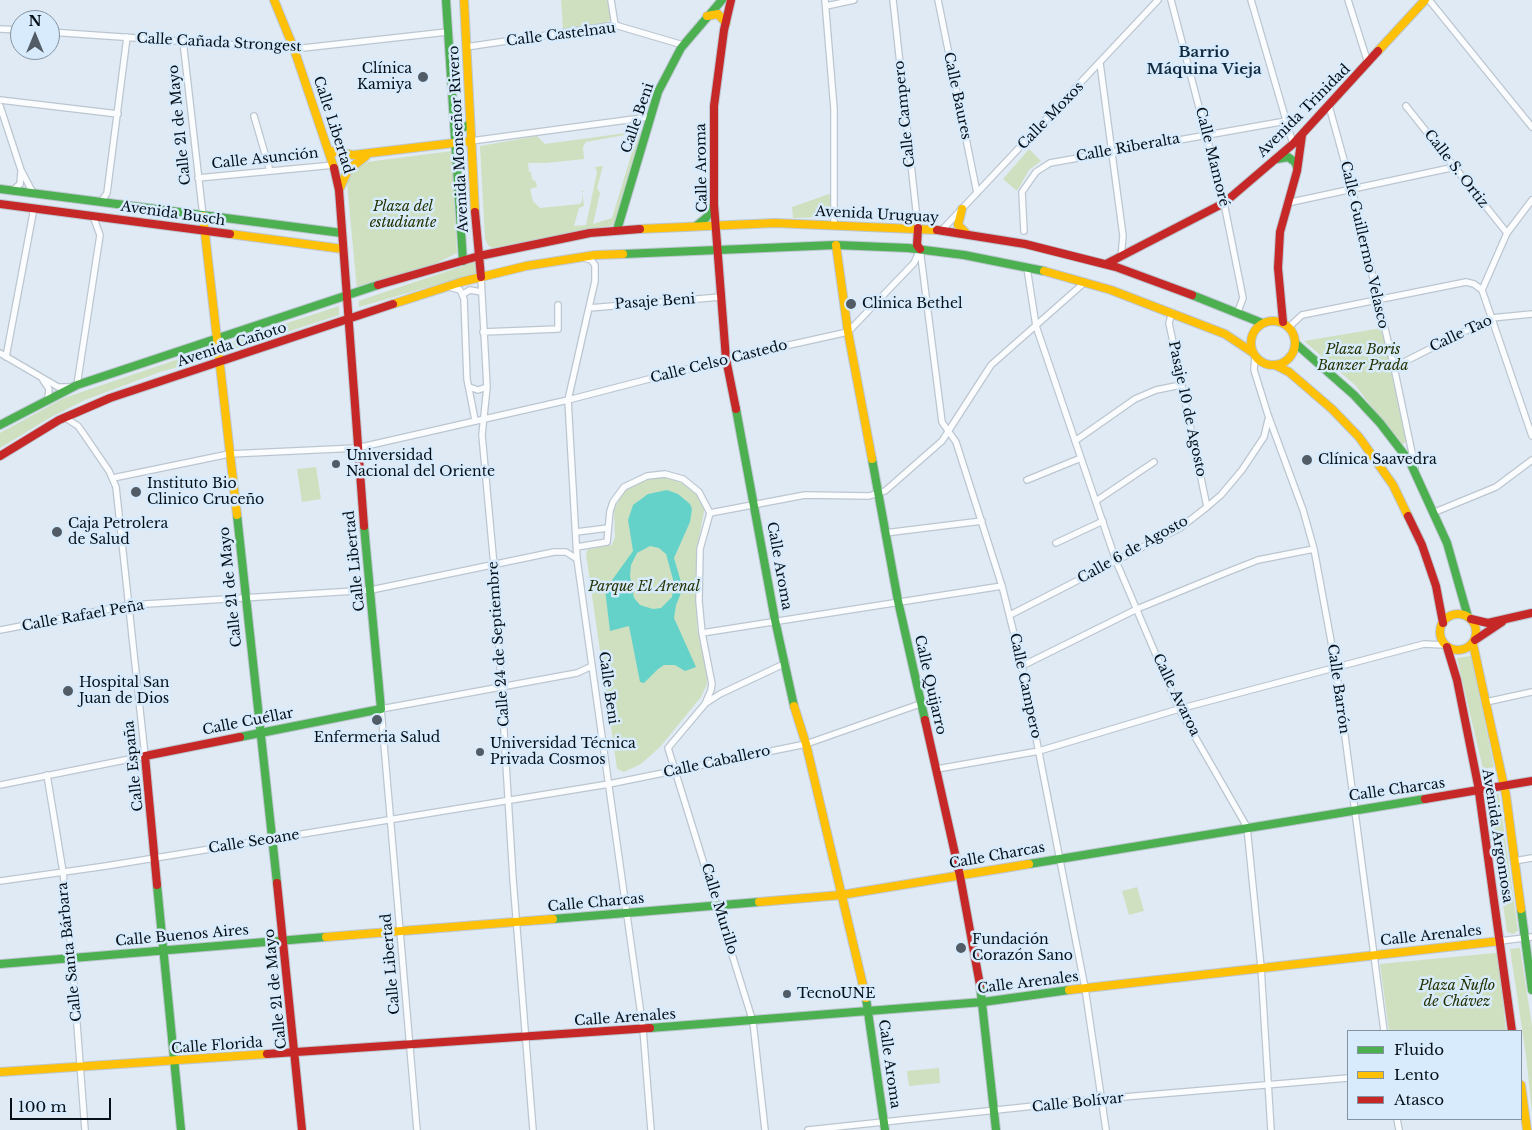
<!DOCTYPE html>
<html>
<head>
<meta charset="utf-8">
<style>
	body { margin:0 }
	#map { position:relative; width:1532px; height:1130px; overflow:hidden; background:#e0eaf4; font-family:"Libre Baskerville",serif }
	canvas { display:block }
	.legend { position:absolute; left:1347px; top:1030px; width:175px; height:90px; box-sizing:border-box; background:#d8ebfc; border:1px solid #8493a1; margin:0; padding:6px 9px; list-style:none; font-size:15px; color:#051019 }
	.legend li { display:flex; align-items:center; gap:10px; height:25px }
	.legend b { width:25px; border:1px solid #8493a1 }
	.north { position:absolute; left:10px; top:10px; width:50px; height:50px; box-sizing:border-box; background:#d8ebfc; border:1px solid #8493a1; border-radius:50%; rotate:0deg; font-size:14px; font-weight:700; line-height:20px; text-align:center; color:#051019 }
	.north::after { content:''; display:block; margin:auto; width:18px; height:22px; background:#525c66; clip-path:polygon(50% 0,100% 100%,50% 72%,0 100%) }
	.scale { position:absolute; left:10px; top:1098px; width:101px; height:22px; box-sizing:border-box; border:2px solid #051019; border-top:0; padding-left:6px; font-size:15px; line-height:18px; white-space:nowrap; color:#051019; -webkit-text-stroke:4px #d8ebfc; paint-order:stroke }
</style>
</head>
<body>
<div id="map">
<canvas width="1532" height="1130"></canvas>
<ul class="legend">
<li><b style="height:6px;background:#4caf50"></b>Fluido</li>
<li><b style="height:6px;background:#ffc107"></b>Lento</li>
<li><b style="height:6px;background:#c62828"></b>Atasco</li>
</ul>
<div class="north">N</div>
<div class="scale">100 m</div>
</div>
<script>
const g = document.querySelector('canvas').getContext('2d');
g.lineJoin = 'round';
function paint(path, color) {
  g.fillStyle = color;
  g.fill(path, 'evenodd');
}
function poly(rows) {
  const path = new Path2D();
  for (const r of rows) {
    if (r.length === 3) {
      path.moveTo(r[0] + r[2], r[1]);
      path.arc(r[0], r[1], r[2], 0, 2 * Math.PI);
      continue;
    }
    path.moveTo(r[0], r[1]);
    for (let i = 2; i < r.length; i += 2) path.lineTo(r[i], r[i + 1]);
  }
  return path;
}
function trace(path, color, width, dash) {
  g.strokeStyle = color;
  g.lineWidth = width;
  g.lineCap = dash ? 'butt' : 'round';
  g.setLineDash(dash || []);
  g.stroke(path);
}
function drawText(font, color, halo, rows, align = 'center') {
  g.font = font + ' "Libre Baskerville",serif';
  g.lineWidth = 5;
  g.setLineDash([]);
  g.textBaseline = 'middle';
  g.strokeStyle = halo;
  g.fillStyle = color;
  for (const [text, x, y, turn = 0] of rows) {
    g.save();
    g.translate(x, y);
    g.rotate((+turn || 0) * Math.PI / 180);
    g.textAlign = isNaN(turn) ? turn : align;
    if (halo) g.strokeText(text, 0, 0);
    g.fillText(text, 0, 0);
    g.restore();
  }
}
const green = poly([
	[561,0,609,0,611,19,606,23,563,29],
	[638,123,641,127,640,138,614,225,492,248,488,245,485,239,480,146,537,136,545,144,626,133,627,124],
	[630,134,636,139,612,218,593,224,600,193,597,188,603,166,595,167,597,172,586,225,574,226,579,208,584,206,582,192,585,191,582,191,582,201,580,204,540,208,533,201,530,189,537,187,536,182,532,179,531,172,529,172,528,163,546,163,584,159,583,147,586,142],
	[1029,149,1041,161,1029,170,1017,191,1003,179],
	[452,151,457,253,429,267,357,290,347,183,353,170,367,162],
	[832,193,832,217,793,218,792,207],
	[478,261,477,273,359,307,359,301,367,298],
	[339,306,339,315,223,353,223,344,252,337,269,329],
	[1382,328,1406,442,1401,445,1355,385,1304,341],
	[211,348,213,357,160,372,85,400,51,417,0,448,0,433,64,398],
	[316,467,321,499,302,502,297,469],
	[666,477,689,486,697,493,705,507,697,548,696,599,697,628,707,670,707,684,701,697,660,747,641,764,624,772,617,769,586,554,588,549,612,545,615,537,614,510,624,491,643,480],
	[1471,656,1494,767,1483,769,1457,658],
	[1499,794,1518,931,1513,934,1507,932,1487,795],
	[1137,887,1144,911,1129,915,1122,891],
	[1520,948,1532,1026,1532,1113,1526,1055,1510,949],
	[1495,953,1498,955,1506,1031,1389,1031,1380,964],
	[939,1068,940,1083,909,1086,907,1071]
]);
const water = poly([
	[667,490,678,494,690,504,692,509,690,522,674,558,681,582,681,593,676,605,674,618,696,667,685,671,675,665,664,665,658,669,644,683,640,682,629,626,610,631,605,590,633,551,628,520,633,505,648,494],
	[650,546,659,548,666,554,674,583,672,597,661,608,653,609,640,605,634,598,630,576,631,565,637,553]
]);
const street = poly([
	[611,0,615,25],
	[825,0,834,109,834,224],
	[893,0,918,228],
	[938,0,977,193],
	[1171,0,1224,203,1243,298,1237,314],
	[1251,0,1293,144],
	[1348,0,1368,63],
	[1429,0,1532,127],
	[826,6,854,0],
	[0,29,20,30],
	[50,32,294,49,447,32],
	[183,41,203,216],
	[466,47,615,25,683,45],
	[1100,63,1123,236,1121,257],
	[0,100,118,114],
	[0,106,21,170,33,193],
	[1329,106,1352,189,1394,367,1415,467],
	[1406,106,1507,233],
	[254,116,270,171],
	[471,141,649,117],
	[198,178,334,165],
	[13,190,20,184,21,172],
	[101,202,107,193,127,37],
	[1287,203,1455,167],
	[942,230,1158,0],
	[1024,231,1022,192,1036,172,1050,163,1286,121],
	[920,249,942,422,956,442,1002,586,1022,666,1085,988,1106,1130],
	[584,258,591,260,595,265,595,281,568,400,577,559,643,1029,651,1130],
	[1027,268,1036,326,1116,561,1179,709,1247,827,1261,967,1271,1130],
	[481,277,487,387,482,435,494,566,513,879,533,1130],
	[449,287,460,290,464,299,467,379,475,420],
	[1482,290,1532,436],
	[1482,290,1507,233,1532,200],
	[463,294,470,290,481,292],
	[589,308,721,297],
	[1172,312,1169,323,1207,507],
	[1289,327,1302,315,1466,282,1474,284,1482,290],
	[483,332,558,329,558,305],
	[0,353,58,387,71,387],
	[1255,356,1254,370,1268,415,1303,510,1314,549,1336,668,1384,1031],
	[6,357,34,208],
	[1394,367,1491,318,1532,314],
	[43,380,49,389,48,398],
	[77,385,100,235,93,216],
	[469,387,478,390,487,387],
	[1075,441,1135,399,1156,390,1181,385],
	[113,478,229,454,357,448,568,400,726,359,848,332,914,263,920,250],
	[1027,480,1081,458],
	[1096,501,1154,462],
	[1435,512,1496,487,1532,460],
	[710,513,700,549,699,601,702,633,712,684,711,690,705,704,668,748,753,1022,765,1130],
	[710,513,805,495,869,496,885,491,942,441,991,365,1085,282],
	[576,532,608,528],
	[885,533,982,521],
	[1056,543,1103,521],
	[577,547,607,542,610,511,613,502,624,487,647,476,665,474,683,479,699,492,710,513],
	[1010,615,1180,528,1207,507,1221,495,1242,470,1264,437,1268,420],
	[0,630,130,605,371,590,554,552,566,552,577,559],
	[702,633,1002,586],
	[1022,666,1137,609,1225,573,1258,560,1314,549],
	[1486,702,1532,692],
	[706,703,720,694,786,663],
	[937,769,1039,751,1179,709,1424,644,1444,645],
	[47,775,63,872,72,958,85,1130],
	[0,785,145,756,116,487,109,471,83,433,78,426,64,417],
	[1514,861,1532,858],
	[0,881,106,866,609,784,806,744,920,704],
	[1500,941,1532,937],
	[1397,1119,1399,1130],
	[417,1130,381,709,577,673,592,666],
	[808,1130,1100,1099,1348,1078]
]);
const fast = poly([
	[446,0,463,261],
	[455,125,461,129,470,124],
	[1277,159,1288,157,1295,162,1297,167],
	[0,189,342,233],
	[696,226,706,218,714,205],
	[617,230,658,92,681,48,722,0],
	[623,254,836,245,908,248,964,255,1044,271],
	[1192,295,1262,323],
	[1295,343,1354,395,1380,423,1410,462,1447,543,1468,617],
	[736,409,775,620,794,706],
	[0,425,77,385,378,285],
	[872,459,898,601,925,720],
	[237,515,277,883],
	[240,737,381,709,364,526],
	[1029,864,1425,799],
	[157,885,181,1130],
	[1521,909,1532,990],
	[553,919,759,902],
	[0,964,326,937],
	[980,985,996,1130],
	[866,998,885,1130],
	[650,1028,983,1002,1069,990]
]);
const slow = poly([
	[274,0,294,49,334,168],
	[464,0,475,212],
	[707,16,718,14,726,23],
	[1378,51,1425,0],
	[330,151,353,155,471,141],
	[340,188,348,170,366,156],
	[962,209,958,225,966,233],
	[203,216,237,515],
	[640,229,775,223,937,230],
	[230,234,343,249],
	[836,245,848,332,872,459],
	[1044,271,1111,290,1225,334,1252,352],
	[393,304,461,282,526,266,595,255,623,254],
	[1273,343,22],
	[1275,365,1289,372,1332,409,1359,437,1393,485,1408,516],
	[1458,632,18],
	[1473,644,1506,795,1521,909],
	[794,706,806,744,866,998],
	[759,902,841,895,1029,864],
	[326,937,553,919],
	[1069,990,1500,941],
	[0,1072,267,1054],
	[1521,1085,1527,1130]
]);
const jam = poly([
	[731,0,724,30,714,106,714,205,726,359,736,409],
	[334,168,339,190,364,526],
	[0,204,230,234],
	[475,212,481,277],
	[918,228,917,245,920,249],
	[937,230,1025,244,1116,267,1192,295],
	[1106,264,1224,203,1293,144,1378,51],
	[378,285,479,256,590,233,640,229],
	[1283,322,1278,268,1280,232,1297,171,1302,135],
	[0,456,59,420,110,398,393,304],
	[1408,516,1422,545,1436,586,1443,623],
	[1471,619,1488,623,1532,613],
	[1475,640,1502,622],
	[1447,647,1457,680,1478,785,1512,1031],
	[925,720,960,876,980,985],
	[1425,799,1532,781],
	[277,883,302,1130],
	[157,885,145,756,240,737],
	[267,1054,650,1028]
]);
const markers = [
	[423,77,6,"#525c66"],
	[851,304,6,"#525c66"],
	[1307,460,6,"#525c66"],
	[336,464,5,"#525c66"],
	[136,492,6,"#525c66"],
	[57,532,6,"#525c66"],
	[68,691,6,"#525c66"],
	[377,720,6,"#525c66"],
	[480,752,5,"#525c66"],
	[961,948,6,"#525c66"],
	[787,994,5,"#525c66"]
];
const streetNames = [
	["Calle Castelnau",561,35,-7],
	["Calle Cañada Strongest",219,43,3],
	["Calle Baures",957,96,78],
	["Avenida Trinidad",1304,111,-45],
	["Calle Campero",905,114,-96],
	["Calle Moxos",1051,116,-46],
	["Calle Beni",638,118,-71],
	["Calle 21 de Mayo",180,125,-96],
	["Calle Libertad",333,125,72],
	["Avenida Monseñor Rivero",459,139,-93],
	["Calle Riberalta",1128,148,-10],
	["Calle Mamoré",1212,157,76],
	["Calle Asunción",265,159,-6],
	["Calle Aroma",702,168,-91],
	["Calle S. Ortiz",1456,169,52],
	["Avenida Busch",173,214,8],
	["Avenida Uruguay",877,215,3],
	["Calle Guillermo Velasco",1364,245,77],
	["Pasaje Beni",655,302,-4],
	["Calle Tao",1461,334,-25],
	["Avenida Cañoto",232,345,-18],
	["Calle Celso Castedo",719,362,-14],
	["Pasaje 10 de Agosto",1187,409,78],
	["Calle 6 de Agosto",1133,550,-29],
	["Calle Libertad",355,561,-96],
	["Calle Aroma",779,566,80],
	["Calle 21 de Mayo",231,587,-96],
	["Calle Rafael Peña",83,616,-10],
	["Calle 24 de Septiembre",499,644,-94],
	["Calle Quijarro",930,685,77],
	["Calle Campero",1025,686,78],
	["Calle Beni",608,688,82],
	["Calle Barrón",1338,689,82],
	["Calle Avaroa",1176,695,64],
	["Calle Cuéllar",248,722,-11],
	["Calle Caballero",717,762,-12],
	["Calle España",134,766,-96],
	["Calle Charcas",1397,790,-8],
	["Avenida Argomosa",1497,836,81],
	["Calle Seoane",254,842,-9],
	["Calle Charcas",997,856,-10],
	["Calle Charcas",596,903,-5],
	["Calle Murillo",719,909,73],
	["Calle Buenos Aires",182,936,-5],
	["Calle Arenales",1431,936,-6],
	["Calle Santa Bárbara",70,952,-96],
	["Calle Libertad",391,964,-95],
	["Calle Arenales",1028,983,-7],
	["Calle 21 de Mayo",276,989,-96],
	["Calle Arenales",625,1018,-4],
	["Calle Florida",217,1046,-4],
	["Calle Aroma",889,1064,82],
	["Calle Bolívar",1078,1103,-6]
];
const poiNames = [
	["Clínica",412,69,"right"],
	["Kamiya",412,85,"right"],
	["Clinica Bethel",862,304],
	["Universidad",346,456],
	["Nacional del Oriente",346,472],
	["Clínica Saavedra",1318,460],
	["Instituto Bio",147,484],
	["Clinico Cruceño",147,500],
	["Caja Petrolera",68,524],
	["de Salud",68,540],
	["Hospital San",79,683],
	["Juan de Dios",79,699],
	["Enfermeria Salud",377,738,"center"],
	["Universidad Técnica",490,744],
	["Privada Cosmos",490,760],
	["Fundación",972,940],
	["Corazón Sano",972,956],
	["TecnoUNE",797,994]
];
const parkNames = [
	["Plaza del",403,207],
	["estudiante",403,223],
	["Plaza Boris",1363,350],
	["Banzer Prada",1363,366],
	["Parque El Arenal",644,587],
	["Plaza Ñuflo",1457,986],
	["de Chávez",1457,1002]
];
const neighbourhoodNames = [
	["Barrio",1204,53],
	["Máquina Vieja",1204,70]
];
paint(green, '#cee0c0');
paint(water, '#65d2ca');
trace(street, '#bcc6d0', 8);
trace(fast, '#bcc6d0', 10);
trace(slow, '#bcc6d0', 10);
trace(jam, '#bcc6d0', 10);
trace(street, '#fafcfd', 5.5);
trace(fast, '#4caf50', 8);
trace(slow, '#ffc107', 8);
trace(jam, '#c62828', 8);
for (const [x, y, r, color] of markers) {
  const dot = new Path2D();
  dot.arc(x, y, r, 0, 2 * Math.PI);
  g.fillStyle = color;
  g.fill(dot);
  trace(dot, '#d8ebfc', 2);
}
drawText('14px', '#051019', '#d8ebfc', streetNames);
drawText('14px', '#051019', '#d8ebfc', poiNames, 'left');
drawText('italic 14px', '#243201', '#d8ebfc', parkNames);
drawText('bold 15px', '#112c42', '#d8ebfc', neighbourhoodNames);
</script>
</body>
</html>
